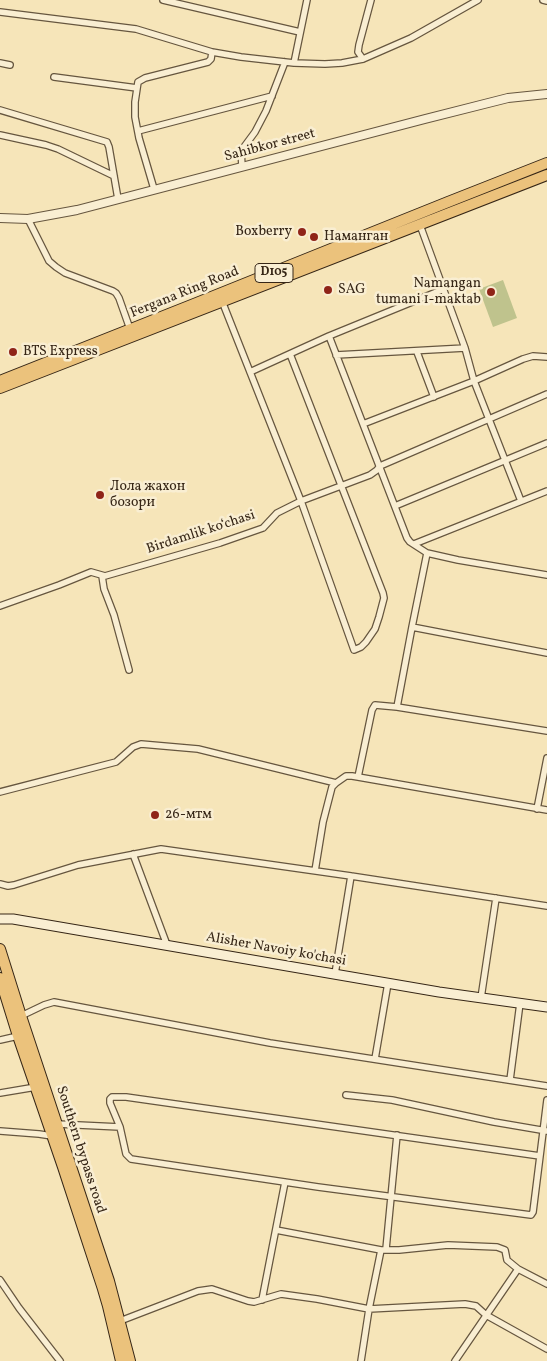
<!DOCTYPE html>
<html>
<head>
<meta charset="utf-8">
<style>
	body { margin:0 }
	canvas { display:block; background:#f6e5b9 }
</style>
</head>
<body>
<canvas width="547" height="1361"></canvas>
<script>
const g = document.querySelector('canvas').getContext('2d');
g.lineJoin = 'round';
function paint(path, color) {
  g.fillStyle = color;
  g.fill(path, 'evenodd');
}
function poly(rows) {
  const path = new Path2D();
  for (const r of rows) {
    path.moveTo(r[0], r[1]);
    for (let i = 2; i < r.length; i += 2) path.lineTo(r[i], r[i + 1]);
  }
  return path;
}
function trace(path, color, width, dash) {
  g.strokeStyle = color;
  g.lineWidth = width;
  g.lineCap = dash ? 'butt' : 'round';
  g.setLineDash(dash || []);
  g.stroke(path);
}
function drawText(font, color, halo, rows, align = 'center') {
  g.font = font + ' Vollkorn,serif';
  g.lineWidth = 5;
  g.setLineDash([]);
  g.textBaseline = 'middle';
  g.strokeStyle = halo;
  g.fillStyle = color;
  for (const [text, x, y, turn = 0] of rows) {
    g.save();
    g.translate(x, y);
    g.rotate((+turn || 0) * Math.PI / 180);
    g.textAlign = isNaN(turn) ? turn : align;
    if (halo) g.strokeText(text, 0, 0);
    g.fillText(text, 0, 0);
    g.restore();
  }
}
const green = poly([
	[503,280,517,318,493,327,479,289]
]);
const minor = poly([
	[163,0,300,32],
	[307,0,294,63,325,64,342,63,363,59,411,38,478,0],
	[543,0,547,1],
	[0,12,136,29,212,52,241,57,294,63],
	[363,59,358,52,359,45,371,0],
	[0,63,10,65],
	[54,77,137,88],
	[0,110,107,142,109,147,118,199],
	[138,131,272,96],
	[0,135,46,145,58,149,114,176],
	[242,166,241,151,255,132,266,111,285,62],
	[154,189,139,138,135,117,135,102,138,82,145,78,208,62,211,59,212,52],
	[28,219,49,261,56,267,65,273,113,291,116,293,119,298,130,329],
	[420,225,465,348,474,381,521,501],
	[222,301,301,501,354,650,361,647,366,642,375,629,379,617,384,598,383,593,290,354],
	[329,336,407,538,410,542,427,553,458,560,547,575],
	[417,352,434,397],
	[336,355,465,348],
	[250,372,329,336,444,289],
	[363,424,474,381,523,359,533,356,547,357],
	[395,506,547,443],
	[414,544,547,491],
	[102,576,104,589,114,615,129,670],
	[0,606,59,585,91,572,105,576,220,543,263,528,277,513,301,501,370,475,377,470,380,466,547,394],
	[412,627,547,653],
	[397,707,412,627,427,553],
	[358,777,547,810],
	[336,783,346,776,352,776,358,777,372,710,375,705,397,707,547,731],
	[0,792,116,762,133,747,141,744,198,749,336,783,332,787,323,822,315,871],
	[537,809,547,758],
	[133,854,167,945],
	[0,884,8,886,14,885,78,865,161,849,351,876,547,906],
	[335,974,351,876],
	[481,998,496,898],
	[21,1016,44,1005,54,1002,270,1043,547,1086],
	[0,1040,18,1036],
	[375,1059,388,983],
	[510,1080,520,1003],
	[0,1093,36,1087],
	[346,1095,392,1100,494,1122,547,1131],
	[57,1124,120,1127,126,1154,131,1159,318,1187,531,1215,533,1212,547,1100],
	[120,1127,110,1103,110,1099,112,1097,126,1097,540,1156],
	[0,1131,39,1134,52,1136],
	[276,1230,381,1250,399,1250,448,1245,497,1247,505,1250,507,1260,518,1269],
	[386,1249,397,1135],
	[0,1280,19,1308,60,1361],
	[262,1300,285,1182],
	[120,1321,198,1291,212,1289,248,1301,254,1302,281,1294,317,1299,369,1309,465,1304,476,1306,486,1315,547,1349],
	[361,1361,369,1309,381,1250],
	[455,1361,518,1269,547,1284]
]);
const tertiary = poly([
	[0,218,28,219,77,210,425,119,508,98,547,94]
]);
const secondary = poly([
	[0,919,13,919,439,992,547,1007]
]);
const trunk = poly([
	[0,381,194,304,448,202,547,163],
	[0,388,547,175],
	[0,949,21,1016,109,1281,130,1361],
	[0,978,18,1036,63,1167,103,1289,108,1306,121,1361]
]);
const markers = [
	[302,232,5,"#8f2418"],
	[314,237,5,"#8f2418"],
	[328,290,5,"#8f2418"],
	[491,292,5,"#8f2418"],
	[13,352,5,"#8f2418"],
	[100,495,5,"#8f2418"],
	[155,815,5,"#8f2418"]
];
const shields = [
	[274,273,38]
];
const shieldNames = [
	["D105",274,273]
];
const streetNames = [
	["Sahibkor street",270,146,-15],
	["Fergana Ring Road",185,293,-22],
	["Birdamlik koʻchasi",201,533,-18],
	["Alisher Navoiy ko'chasi",276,950,10],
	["Southern bypass road",80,1150,72]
];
const poiNames = [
	["Boxberry",292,232,"right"],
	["Наманган",324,237],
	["Namangan",481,284,"right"],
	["tumani 1-maktab",481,300,"right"],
	["SAG",338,290],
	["BTS Express",23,352],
	["Лола жахон",110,487],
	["бозори",110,503],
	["26-мтм",165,815]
];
paint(green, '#bfc38d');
trace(minor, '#66563f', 8);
trace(tertiary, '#66563f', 10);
trace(secondary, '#362616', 11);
trace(trunk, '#362616', 12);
trace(minor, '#f9eed2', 5.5);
trace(tertiary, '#f9eed2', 8);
trace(secondary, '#f9eed2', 9);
trace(trunk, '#ebc27c', 10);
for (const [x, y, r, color] of markers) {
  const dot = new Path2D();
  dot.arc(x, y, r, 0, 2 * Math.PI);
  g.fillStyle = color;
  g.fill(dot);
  trace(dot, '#f9eed2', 2);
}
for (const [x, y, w] of shields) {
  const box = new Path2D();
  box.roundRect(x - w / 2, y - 9.5, w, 19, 4);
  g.fillStyle = '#f9eed2';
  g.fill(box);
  trace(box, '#362616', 1);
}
drawText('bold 12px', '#362616', null, shieldNames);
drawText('14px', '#362616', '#f9eed2', streetNames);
drawText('14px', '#362616', '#f9eed2', poiNames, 'left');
</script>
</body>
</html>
